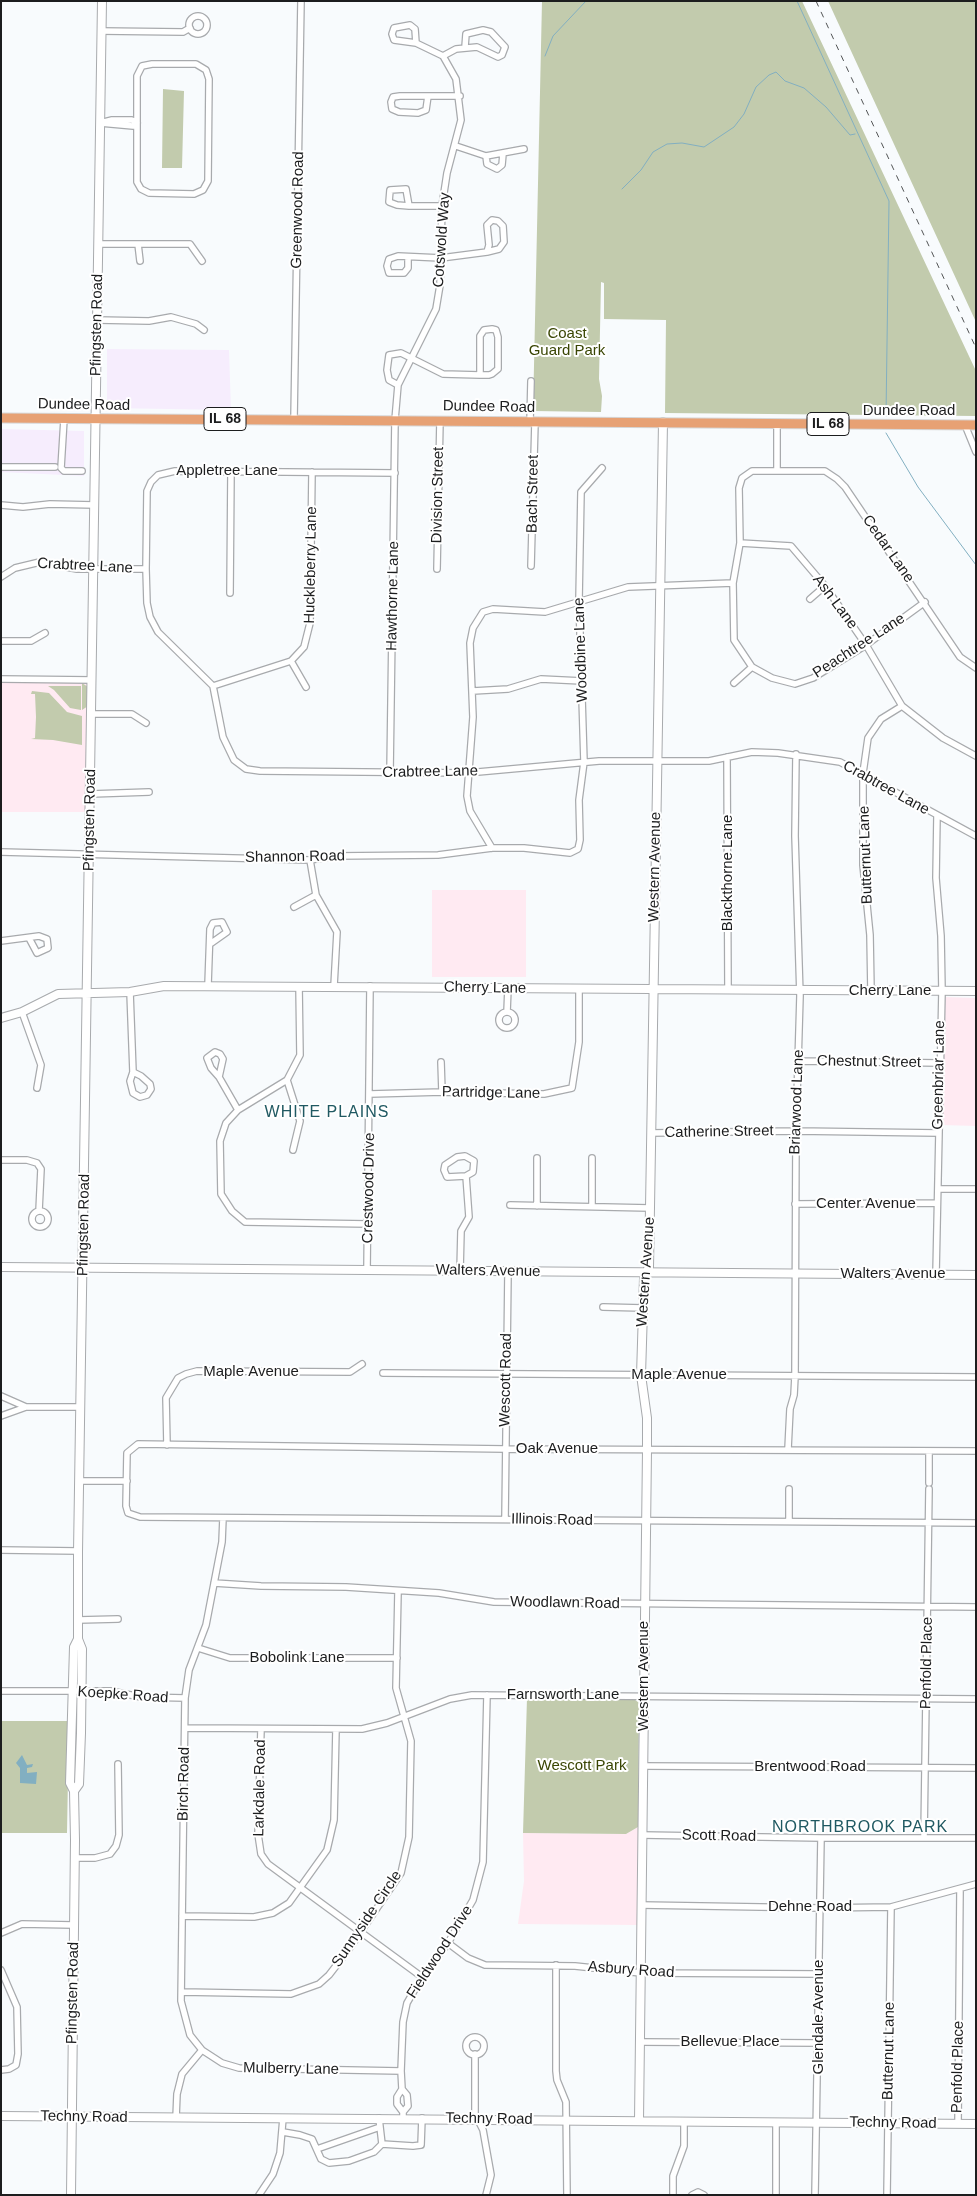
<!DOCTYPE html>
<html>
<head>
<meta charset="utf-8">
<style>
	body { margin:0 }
	#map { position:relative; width:977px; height:2196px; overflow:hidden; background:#f8fbfd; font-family:Helvetica,sans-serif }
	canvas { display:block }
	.frame { position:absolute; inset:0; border:2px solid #1c1d1e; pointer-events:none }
</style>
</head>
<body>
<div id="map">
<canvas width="977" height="2196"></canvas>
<div class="frame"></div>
</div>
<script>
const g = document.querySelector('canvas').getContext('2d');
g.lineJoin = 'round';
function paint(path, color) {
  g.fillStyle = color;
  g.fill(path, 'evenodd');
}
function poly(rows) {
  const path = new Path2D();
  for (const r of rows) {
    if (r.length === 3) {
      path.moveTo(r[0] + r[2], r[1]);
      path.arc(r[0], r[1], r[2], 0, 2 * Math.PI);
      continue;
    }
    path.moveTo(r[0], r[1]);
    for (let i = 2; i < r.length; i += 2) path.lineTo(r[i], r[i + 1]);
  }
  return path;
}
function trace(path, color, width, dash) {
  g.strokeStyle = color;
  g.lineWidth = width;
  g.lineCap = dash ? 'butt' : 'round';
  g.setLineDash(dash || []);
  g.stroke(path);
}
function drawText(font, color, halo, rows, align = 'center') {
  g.font = font + ' Helvetica,sans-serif';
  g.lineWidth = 4;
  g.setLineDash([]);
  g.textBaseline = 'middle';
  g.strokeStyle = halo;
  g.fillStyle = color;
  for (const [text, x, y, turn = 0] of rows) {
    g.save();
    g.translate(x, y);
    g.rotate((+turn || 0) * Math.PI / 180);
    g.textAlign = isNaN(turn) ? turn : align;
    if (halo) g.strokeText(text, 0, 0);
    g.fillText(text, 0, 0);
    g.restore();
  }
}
const commercial = poly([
	[107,349,229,350,231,410,107,408],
	[1,429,84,431,84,476,1,472]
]);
const education = poly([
	[1,679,92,680,91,812,1,812],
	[432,890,526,890,526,977,432,977],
	[945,997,976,998,976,1126,942,1125],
	[638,1827,637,1925,518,1924,524,1881,523,1833,626,1834]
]);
const green = poly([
	[542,1,802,1,976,371,976,416,665,413,666,320,604,319,604,283,601,282,599,379,602,396,601,412,533,411],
	[828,1,976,1,976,322],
	[163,89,184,91,182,168,162,168],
	[82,683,88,687,88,706,82,710],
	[48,686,81,686,81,710,70,708,54,690],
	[32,691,49,693,67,712,82,716,82,745,53,740,31,739,35,738,36,717,35,694,31,694],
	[527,1698,633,1699,639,1702,638,1827,626,1834,523,1833],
	[1,1721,69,1721,67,1833,1,1833]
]);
const water = poly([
	[22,1755,27,1765,33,1764,32,1767,27,1768,27,1773,37,1772,36,1784,20,1783,20,1768,16,1763]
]);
const stream = poly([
	[797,1,889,201,886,416],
	[545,56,553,36,586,1],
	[622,189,641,170,653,152,667,144,682,143,704,147,734,127,744,114,756,87,769,75,776,72,785,81,804,88,826,107,850,135,855,134],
	[886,433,918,487,976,565]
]);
const street = poly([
	[198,25,9],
	[101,31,183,32,190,28],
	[416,43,415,29,410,25,394,28,392,34,394,40,416,43,443,56],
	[443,56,456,49,477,47,498,57,502,55,505,47,491,32,483,30,466,34,465,47],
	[152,64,196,64,206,70,209,79,208,181,203,190,194,194,149,193,141,189,137,182,137,76,142,66,152,64],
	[428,96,426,110,418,113,399,112,392,109,391,102,393,97,400,96,460,96],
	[112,120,132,120,137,123,133,126,100,123,112,120],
	[456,146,486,156,524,149],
	[486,156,487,164,497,169,502,165,503,154],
	[409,206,406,189,390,190,389,202,397,205,409,206,442,206],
	[98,244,190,244,202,261],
	[138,244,140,261],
	[408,258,408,268,404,273,389,273,387,266,389,259,398,256,441,258,487,252,499,249,504,242,503,226,498,221,492,220,487,225,489,245,487,252],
	[97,320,149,321,171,317,196,324,204,330],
	[398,385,389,380,387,370,389,355,401,353,443,374,480,375,489,375,492,374,498,369,498,337,496,330,492,329,484,330,480,336,480,375],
	[64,419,61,468,64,471,82,471],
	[294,419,301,1],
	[530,422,531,381],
	[777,424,777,471,752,471,742,478,739,488,740,543,733,583,734,640,752,667,772,678,795,684,813,678,866,645,925,602],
	[965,425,976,452],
	[1,467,55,467],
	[777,471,825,471,837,479,845,487,960,657,976,668],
	[395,473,175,471,158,475,151,482,147,491,146,569,147,603,150,617,158,632,213,686,223,737,234,760,246,769,260,771,467,773,599,761,709,761,752,752,778,753,840,762,976,836],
	[1,505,23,507,50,504,95,505],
	[740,543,791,546,825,586,866,645,902,706,943,738,976,756],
	[531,566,535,422],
	[437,569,440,420],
	[1,577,15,568,40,562,77,569,146,569],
	[230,593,231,471],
	[810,599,825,586],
	[1,641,31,641,45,633],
	[291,661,306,687],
	[1,679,92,680],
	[734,683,752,667],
	[213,686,291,661,304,647,310,623,312,472],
	[473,691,508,689,541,679,582,681],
	[92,714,132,714,146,723],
	[727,757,728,990],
	[390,772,395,420,398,385,436,309,440,285,442,206,447,173,461,120,456,79,443,56],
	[91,794,149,792],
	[492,848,470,811,467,796,473,717,470,643,473,628,483,612,493,609,545,612,628,587,733,583],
	[1,852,310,860,335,856,438,855,492,848,524,848,570,853,578,849,580,840,579,800,584,762,579,600,581,492,602,468],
	[310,860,316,895,337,932,334,986],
	[294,907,316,895],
	[1,941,39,936,47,939,48,948,37,953,29,938],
	[208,985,210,929,213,923,222,922,227,932,210,944],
	[299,986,300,1055,287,1080,238,1110,226,1123,220,1141,221,1194,232,1211,245,1222,368,1224],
	[871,991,870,935,863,865,863,773,868,738,881,719,902,706],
	[130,992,133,1072,130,1081,133,1093,140,1097,147,1095,151,1089,150,1084,141,1076,133,1072],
	[507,1020,8],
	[22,1012,41,1065,37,1088],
	[507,1012,508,988],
	[799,1061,939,1063],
	[441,1062,442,1092],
	[219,1077,211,1068,207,1058,215,1052,220,1054,223,1059,219,1077,238,1110],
	[287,1080,300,1121,293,1150],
	[370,1094,442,1092,544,1094,572,1088,579,1042,579,989],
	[651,1133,796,1131,938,1133],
	[1,1160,27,1160,37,1163,41,1169,39,1211],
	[938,1189,976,1189],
	[795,1204,936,1203],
	[510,1205,650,1208],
	[537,1206,537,1158],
	[592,1206,592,1158],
	[40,1219,8],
	[367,1270,370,986],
	[460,1271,461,1231,469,1217,466,1176,473,1172,474,1161,465,1156,457,1157,445,1165,444,1170,447,1177,466,1176],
	[936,1274,942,991,941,936,936,878,937,816],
	[603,1307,643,1308],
	[383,1373,976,1377],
	[1,1396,26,1407,80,1407],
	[1,1416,26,1407],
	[167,1445,166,1398,178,1378,186,1374,197,1371,350,1372,362,1364],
	[788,1449,790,1409,794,1395,795,1376,796,1131,800,996,795,836,796,754],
	[976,1451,505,1449,138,1444,127,1453,126,1506,128,1513,140,1517,976,1523],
	[79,1481,127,1481],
	[929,1483,929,1451],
	[505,1519,508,1272],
	[789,1521,789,1489],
	[1,1550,78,1551],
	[214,1583,261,1586,346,1587,439,1593,494,1602,976,1607],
	[78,1620,118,1619],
	[198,1648,230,1658,397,1658],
	[1,1691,110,1691,141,1697,185,1698],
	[185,1728,362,1729,387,1723,450,1699,472,1695,976,1699],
	[261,1729,258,1834,261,1854,268,1864,422,1977],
	[645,1766,976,1768],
	[642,1835,821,1838,976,1838],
	[924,1837,929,1489],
	[75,1858,95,1858,110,1854,116,1846,119,1835,118,1764],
	[641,1905,820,1908,891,1907,976,1884],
	[182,1916,254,1917,273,1913,289,1903,327,1850,334,1820,336,1729],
	[1,1933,22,1924,73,1925],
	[448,1943,468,1958,485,1965,575,1966,641,1973,819,1974],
	[556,1965,556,2071,557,2080,566,2102,567,2195],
	[1,1970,17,2007,18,2054,16,2065,9,2069,1,2070],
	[182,1992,291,1994,319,1984,329,1975,349,1949,401,1873,409,1837,411,1741,396,1688,398,1592],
	[475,2046,9],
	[641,2042,819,2043],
	[202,2050,190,2035,181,2001,185,1698,189,1670,206,1625,222,1542,223,1518],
	[475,2054,475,2118],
	[402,2089,397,2097,397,2104,403,2112],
	[176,2118,177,2094,182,2074,202,2050,222,2063,239,2068,401,2071],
	[379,2118,382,2144,413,2146,421,2145,422,2118],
	[403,2118,403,2112,408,2106,407,2095,402,2089,401,2071,403,2022,407,2003,422,1977,448,1943,473,1900,483,1862,487,1695],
	[477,2118,483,2130,491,2175,486,2195],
	[958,2124,960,1890],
	[283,2132,300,2135,312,2139,321,2159,329,2163,349,2161,374,2152,382,2144],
	[317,2149,380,2127],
	[259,2195,273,2174,280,2153,283,2118],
	[673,2195,673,2176,684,2146,684,2121],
	[692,2195,698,2192,704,2195],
	[776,2195,776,2122],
	[815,2195,821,1838],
	[887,2195,891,1907]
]);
const secondary = poly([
	[1,1018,22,1012,58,994,130,992,164,986,976,991],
	[1,1267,976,1275],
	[74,1791,79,1784,81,1733,82,1649,78,1639,78,1551,102,1],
	[1,2116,976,2124],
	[639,2120,647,1450,647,1418,641,1375,644,1278,649,1267,663,422],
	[71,2195,75,1840,74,1791,70,1783,74,1647,78,1639]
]);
const primary = poly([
	[1,418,976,425]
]);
const rail = poly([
	[816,1,976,348]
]);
const shields = [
	[225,419,42],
	[828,424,42]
];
const shieldNames = [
	["IL 68",225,419],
	["IL 68",828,424]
];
const streetNames = [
	["Greenwood Road",298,210,-89],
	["Cotswold Way",442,240,-86],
	["Pfingsten Road",97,325,-89],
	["Dundee Road",84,405,1],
	["Dundee Road",489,407,1],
	["Dundee Road",909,411],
	["Appletree Lane",227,471],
	["Bach Street",533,494,-89],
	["Division Street",438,495,-89],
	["Cedar Lane",888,549,55],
	["Huckleberry Lane",311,565,-89],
	["Crabtree Lane",85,566,3],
	["Hawthorne Lane",393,596,-89],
	["Ash Lane",835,602,53],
	["Peachtree Lane",859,646,-33],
	["Woodbine Lane",581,650,-92],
	["Crabtree Lane",430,772,-1],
	["Crabtree Lane",886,788,29],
	["Pfingsten Road",90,820,-89],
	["Butternut Lane",866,855,-92],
	["Shannon Road",295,857,-1],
	["Western Avenue",655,867,-89],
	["Blackthorne Lane",728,873,-90],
	["Cherry Lane",485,988,1],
	["Cherry Lane",890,991],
	["Chestnut Street",869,1062,1],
	["Greenbriar Lane",939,1075,-89],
	["Partridge Lane",491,1093,1],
	["Briarwood Lane",797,1102,-88],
	["Catherine Street",719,1132,-1],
	["Crestwood Drive",369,1188,-89],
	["Center Avenue",866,1204],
	["Pfingsten Road",84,1225,-89],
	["Walters Avenue",488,1271,1],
	["Western Avenue",646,1272,-86],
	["Walters Avenue",893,1274],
	["Maple Avenue",251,1372],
	["Maple Avenue",679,1375],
	["Wescott Road",506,1380,-89],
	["Oak Avenue",557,1449],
	["Illinois Road",552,1520,1],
	["Woodlawn Road",565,1603,1],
	["Bobolink Lane",297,1658],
	["Penfold Place",927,1663,-89],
	["Western Avenue",644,1676,-90],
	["Koepke Road",123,1695,4],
	["Farnsworth Lane",563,1695],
	["Brentwood Road",810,1767],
	["Birch Road",184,1784,-89],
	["Larkdale Road",260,1788,-89],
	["Scott Road",719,1836,1],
	["Dehne Road",810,1907],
	["Sunnyside Circle",367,1919,-56],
	["Fieldwood Drive",440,1952,-57],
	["Asbury Road",631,1970,4],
	["Pfingsten Road",73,1993,-89],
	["Glendale Avenue",819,2017,-90],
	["Bellevue Place",730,2042],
	["Butternut Lane",889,2051,-89],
	["Penfold Place",958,2067,-89],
	["Mulberry Lane",291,2069,1],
	["Techny Road",84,2117,1],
	["Techny Road",489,2119,1],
	["Techny Road",893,2123,1]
];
const parkNames = [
	["Coast",567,334],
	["Guard Park",567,351],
	["Wescott Park",582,1766]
];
const neighbourhoodNames = [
	["WHITE PLAINS",327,1113],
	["NORTHBROOK PARK",860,1828]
];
paint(commercial, '#f6edfd');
paint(education, '#ffeaf2');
paint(green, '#c2cbad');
paint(water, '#82afc1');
trace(stream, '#82afc1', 1);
trace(street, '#a8aaad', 8);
trace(secondary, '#a8aaad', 10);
trace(primary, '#d6d6d6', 11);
trace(street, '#fff', 5.5);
trace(secondary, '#fff', 8);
trace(primary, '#e7a174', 9);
trace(rail, '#515354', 1, [6, 6]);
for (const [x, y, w] of shields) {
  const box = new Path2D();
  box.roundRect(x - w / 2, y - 11.5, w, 23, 4);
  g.fillStyle = '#fff';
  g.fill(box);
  trace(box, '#1c1d1e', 1);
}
drawText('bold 14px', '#1c1d1e', null, shieldNames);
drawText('15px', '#1c1d1e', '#fff', streetNames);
drawText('15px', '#394503', '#fff', parkNames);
g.letterSpacing = '1px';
drawText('16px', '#205962', '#fff', neighbourhoodNames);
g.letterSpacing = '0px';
</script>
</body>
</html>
